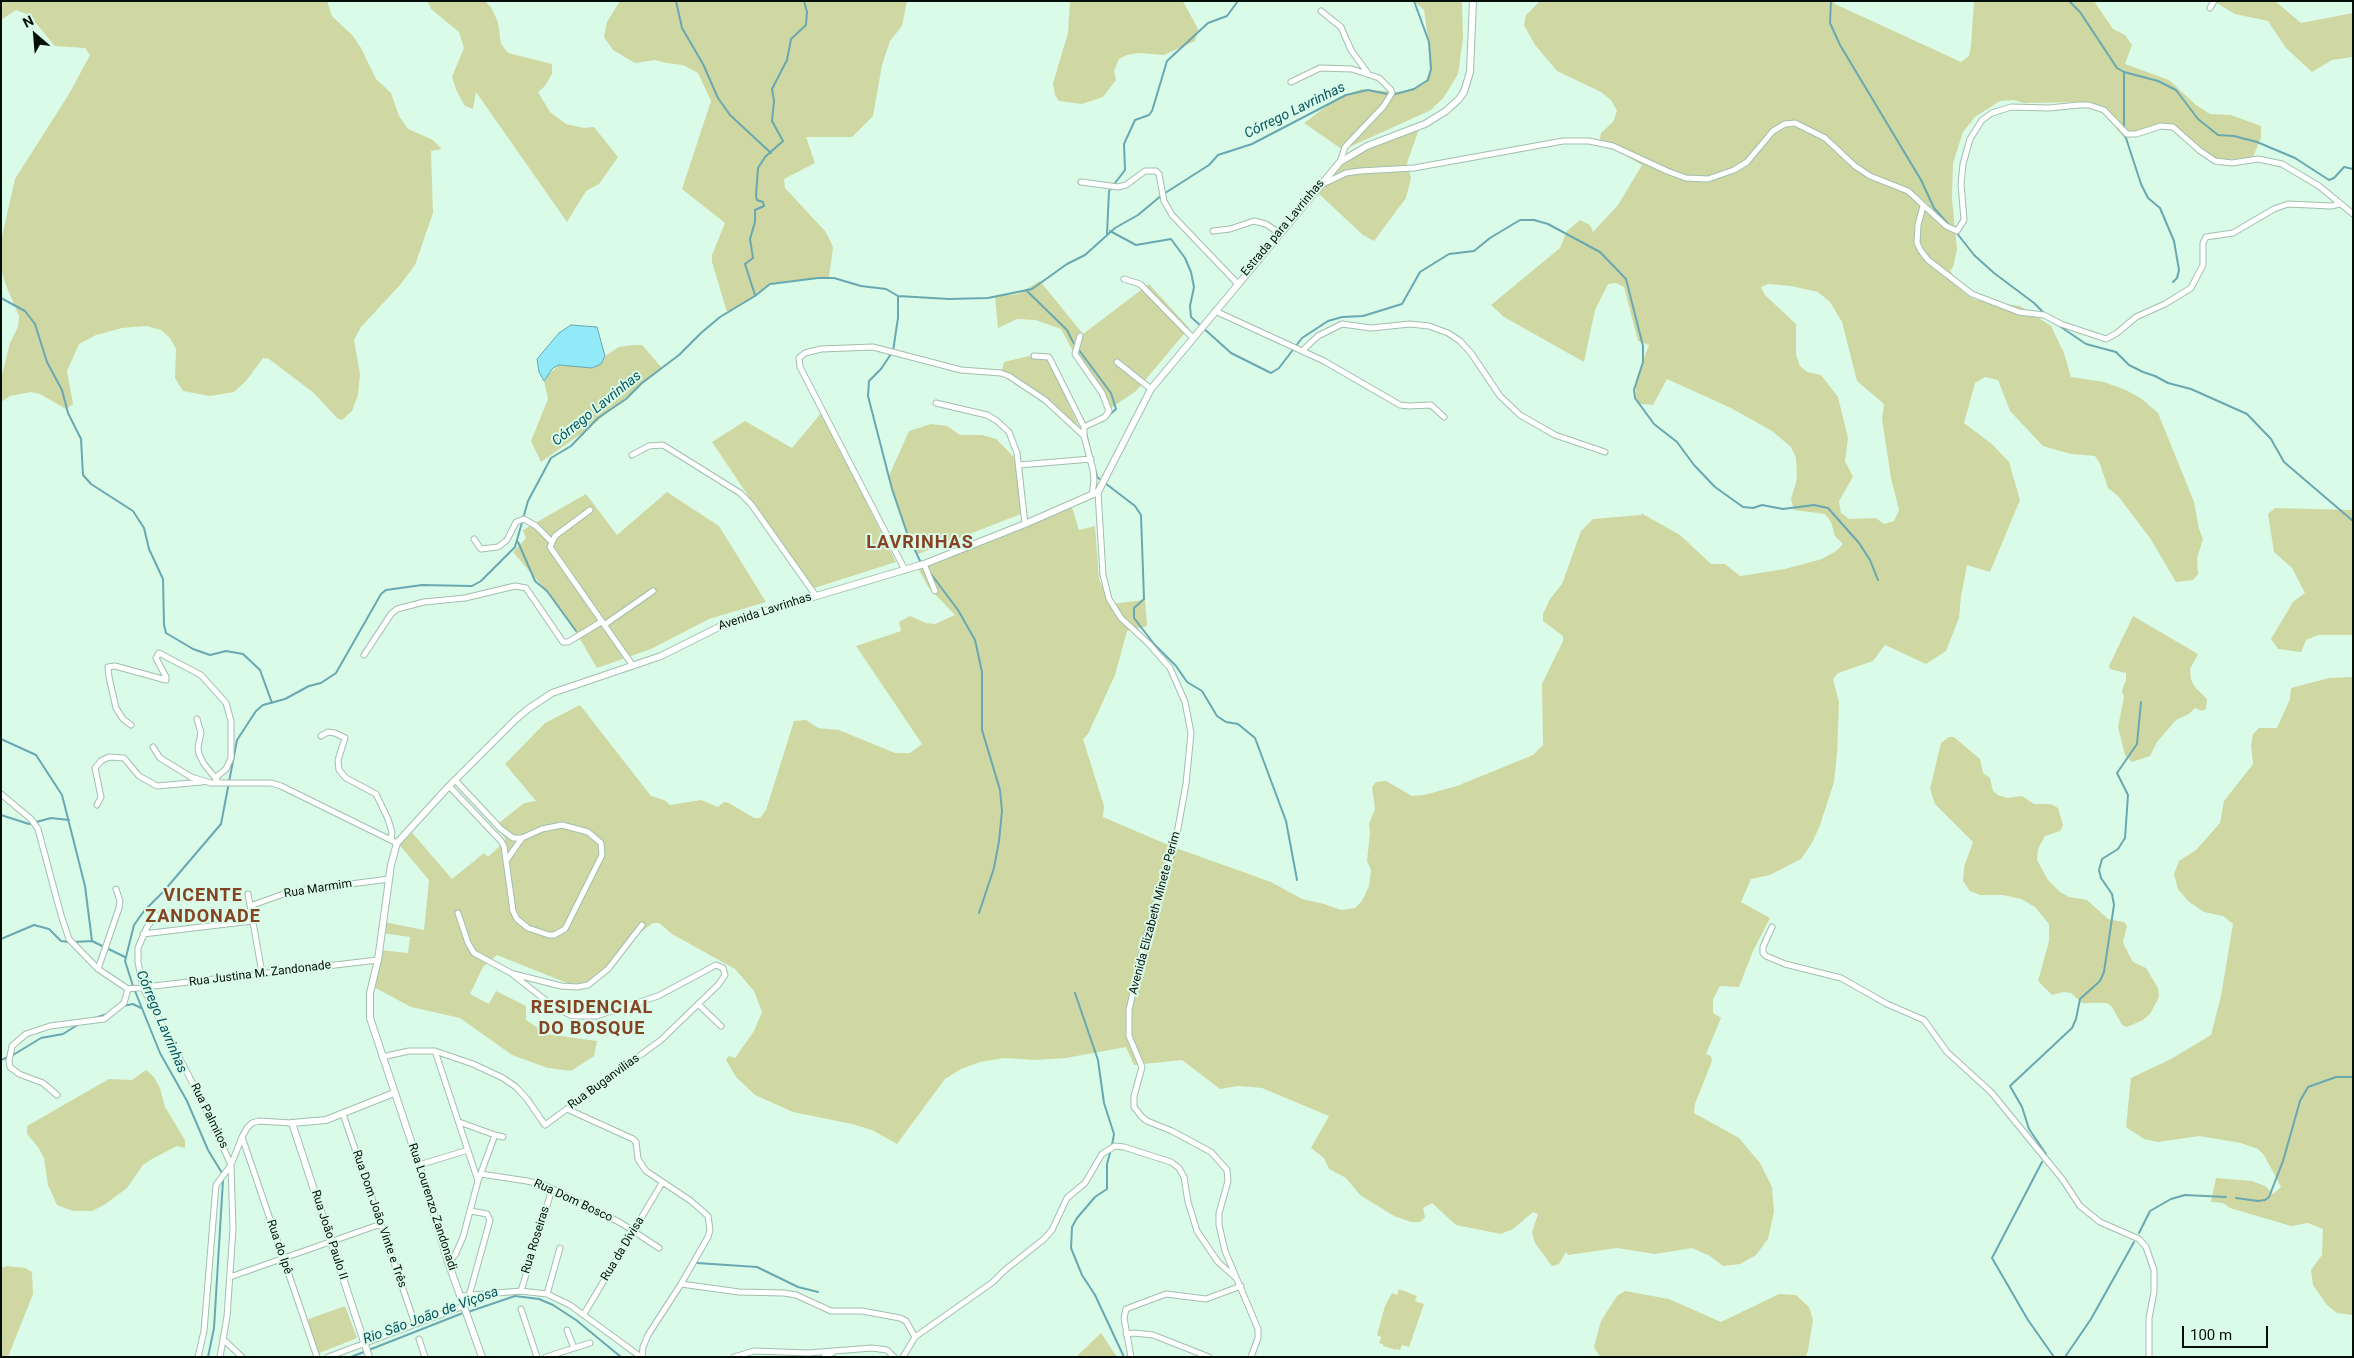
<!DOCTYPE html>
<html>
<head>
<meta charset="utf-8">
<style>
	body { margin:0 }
	#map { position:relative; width:2354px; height:1358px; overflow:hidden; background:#dbfbe9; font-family:Roboto,sans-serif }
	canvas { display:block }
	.frame { position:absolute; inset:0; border:2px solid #050f0a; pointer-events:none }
	.north { position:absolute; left:10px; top:10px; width:50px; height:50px; -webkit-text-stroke:4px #dbfbe9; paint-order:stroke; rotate:333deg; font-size:14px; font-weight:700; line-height:20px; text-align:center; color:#050f0a }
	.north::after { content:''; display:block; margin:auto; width:18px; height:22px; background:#050f0a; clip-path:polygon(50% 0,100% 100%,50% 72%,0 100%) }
	.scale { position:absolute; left:2182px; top:1326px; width:86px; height:22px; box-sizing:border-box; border:2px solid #050f0a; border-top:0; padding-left:6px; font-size:15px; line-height:18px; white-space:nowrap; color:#050f0a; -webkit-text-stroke:4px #dbfbe9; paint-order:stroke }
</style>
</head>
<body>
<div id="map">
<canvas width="2354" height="1358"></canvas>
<div class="frame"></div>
<div class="north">N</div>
<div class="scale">100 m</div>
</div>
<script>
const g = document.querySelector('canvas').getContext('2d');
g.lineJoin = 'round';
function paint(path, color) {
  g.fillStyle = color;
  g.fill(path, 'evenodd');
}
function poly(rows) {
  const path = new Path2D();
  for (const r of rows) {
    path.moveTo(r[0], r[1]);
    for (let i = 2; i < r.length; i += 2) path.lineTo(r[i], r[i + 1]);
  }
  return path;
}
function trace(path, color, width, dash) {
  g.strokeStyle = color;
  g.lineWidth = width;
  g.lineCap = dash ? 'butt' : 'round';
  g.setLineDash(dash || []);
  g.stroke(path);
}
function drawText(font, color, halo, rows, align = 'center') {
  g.font = font + ' Roboto,sans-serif';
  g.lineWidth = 4;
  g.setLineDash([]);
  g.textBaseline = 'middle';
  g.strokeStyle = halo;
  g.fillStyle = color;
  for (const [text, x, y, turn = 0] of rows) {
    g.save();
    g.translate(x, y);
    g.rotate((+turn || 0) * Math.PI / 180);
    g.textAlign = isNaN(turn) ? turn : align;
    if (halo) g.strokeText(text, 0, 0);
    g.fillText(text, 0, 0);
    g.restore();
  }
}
const green = poly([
	[1,1,327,1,332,16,353,36,361,48,376,79,391,93,399,116,408,129,433,140,442,149,431,151,433,213,415,265,400,285,361,327,354,340,360,374,358,395,352,411,342,420,337,418,314,393,269,359,263,358,246,381,234,392,210,396,183,391,175,378,176,349,170,338,161,330,147,326,122,328,96,335,79,344,67,371,73,404,66,409,40,394,31,392,10,396,1,402,1,379,10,343,18,327,19,316,5,283,1,268,1,241,15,179,69,94,90,55,85,48,55,46,29,15,16,10,1,20],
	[427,1,485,1,491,7,498,22,501,44,508,53,552,64,552,74,545,86,538,92,550,112,566,124,584,128,594,127,618,157,599,184,586,191,567,222,476,92,473,109,465,106,457,92,452,77,464,48,459,32,431,9],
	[620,1,907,1,902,26,890,41,882,65,873,116,852,137,806,137,815,163,784,179,785,188,825,231,831,242,833,248,829,277,770,283,753,297,727,312,712,262,712,255,725,223,682,189,711,101,698,73,683,65,666,63,655,60,635,63,613,50,604,37,607,22],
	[1070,1,1183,1,1198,29,1195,41,1164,55,1138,53,1127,55,1119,59,1114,71,1116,80,1103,97,1082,104,1059,101,1055,95,1053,83,1068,33],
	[1414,1,1462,1,1463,38,1458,74,1444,97,1431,110,1343,150,1304,123,1339,97,1362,89,1397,92,1412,90,1424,84,1430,71,1428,39,1424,10],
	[1540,1,1832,1,1835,4,1961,62,1969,56,1971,46,1974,1,2094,1,2113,29,2125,35,2132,45,2125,64,2169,80,2196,105,2210,114,2231,115,2261,126,2261,138,2253,157,2211,162,2170,125,2148,129,2131,137,2124,138,2104,113,2085,102,2023,103,2014,100,2000,101,1975,117,1963,132,1953,163,1952,198,1957,250,1953,267,1950,270,1963,292,1975,300,2020,306,2051,326,2064,353,2071,377,2104,382,2126,390,2142,399,2158,413,2194,502,2199,529,2203,539,2197,558,2198,574,2193,580,2176,582,2150,538,2118,496,2108,488,2100,464,2095,456,2071,454,2043,446,2010,411,1998,380,1985,377,1975,383,1964,423,1992,444,2009,462,2020,500,1990,572,1967,565,1961,596,1959,618,1946,651,1926,664,1885,645,1873,661,1838,673,1833,679,1839,702,1837,754,1834,782,1820,825,1812,843,1801,859,1770,875,1751,879,1741,902,1770,918,1753,951,1739,987,1720,986,1713,999,1713,1013,1721,1018,1706,1054,1711,1056,1712,1061,1695,1104,1694,1113,1739,1138,1760,1163,1772,1187,1774,1212,1768,1239,1756,1255,1740,1264,1723,1266,1710,1256,1692,1248,1655,1254,1617,1248,1568,1255,1566,1252,1559,1264,1552,1266,1535,1243,1532,1232,1538,1214,1533,1212,1513,1229,1501,1234,1456,1225,1432,1203,1423,1208,1425,1217,1420,1222,1411,1222,1394,1216,1360,1195,1346,1178,1329,1169,1324,1158,1311,1148,1329,1116,1262,1088,1238,1086,1220,1089,1182,1060,1134,1065,1126,1047,1066,1058,1036,1060,1004,1058,980,1062,961,1069,945,1079,897,1144,872,1130,852,1124,793,1112,755,1095,736,1077,726,1060,729,1056,735,1058,754,1031,762,1012,754,991,735,969,672,934,659,923,653,923,638,934,599,974,583,984,567,983,497,955,483,967,470,994,489,1004,496,991,526,1006,526,1020,547,1034,597,1041,594,1056,571,1071,548,1068,512,1055,460,1018,411,1007,372,986,380,950,408,953,410,937,382,933,384,922,424,930,429,880,397,842,409,829,452,879,484,853,488,857,505,841,505,838,498,830,499,823,524,803,536,801,505,764,545,723,580,705,651,796,664,800,670,805,701,800,718,807,724,802,729,803,754,818,760,818,766,810,794,721,806,720,818,728,839,730,895,753,910,753,922,744,856,646,901,631,899,622,910,616,926,623,935,624,955,615,929,588,916,565,1071,504,1079,530,1095,526,1099,579,1110,604,1145,600,1147,626,1127,631,1115,675,1088,734,1083,739,1104,806,1103,817,1173,847,1271,882,1302,899,1324,904,1341,910,1355,908,1362,901,1369,886,1371,870,1367,861,1370,833,1369,824,1375,809,1372,787,1376,782,1386,781,1412,796,1424,795,1457,786,1533,755,1543,745,1542,684,1563,641,1563,636,1543,621,1543,614,1550,599,1562,584,1581,531,1593,519,1641,515,1641,513,1680,535,1711,564,1725,564,1740,576,1785,569,1822,559,1836,551,1843,544,1835,536,1831,522,1825,514,1794,510,1791,499,1797,479,1796,458,1791,447,1772,431,1731,408,1667,379,1653,405,1640,404,1636,398,1636,380,1649,345,1638,341,1624,287,1616,283,1608,284,1595,310,1584,362,1504,317,1491,305,1560,248,1567,231,1580,220,1590,225,1593,232,1618,205,1642,165,1612,148,1604,146,1600,139,1601,133,1613,122,1617,111,1611,100,1601,92,1557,71,1535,45,1524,25,1526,15],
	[1768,284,1791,286,1818,292,1830,302,1842,322,1857,381,1884,404,1882,419,1891,478,1899,510,1894,521,1884,524,1876,518,1849,519,1841,513,1839,501,1853,477,1845,461,1848,438,1838,397,1821,375,1807,372,1800,366,1796,355,1796,324,1765,295,1761,287],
	[2213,1,2275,1,2301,23,2353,13,2353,60,2352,57,2332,60,2312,72,2286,48,2268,21,2235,14],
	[1419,129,1407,163,1411,178,1406,198,1374,241,1363,235,1318,193,1337,168,1359,150],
	[1040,281,1083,334,1149,284,1189,328,1136,391,1111,408,1084,372,1061,329,1035,320,1017,319,998,328,995,296,1018,294],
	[633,345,642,345,662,368,585,431,541,462,531,441,548,399,544,381,548,375,559,365,571,366,601,364,605,356,619,347],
	[1042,353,1048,359,1081,431,1022,384,1002,371,1004,362],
	[822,412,896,562,811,589,712,442,745,421,792,448],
	[931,424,947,426,960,435,982,435,996,439,1013,456,1018,467,1021,514,918,554,910,543,888,478,909,431],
	[667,492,719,526,766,602,709,619,651,649,597,668,577,634,550,595,513,552,526,538,523,530,586,494,617,535],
	[2275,508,2353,510,2353,635,2318,635,2306,640,2301,652,2278,649,2271,639,2293,602,2305,593,2292,568,2274,552,2268,514],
	[2133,616,2198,654,2190,669,2191,679,2194,686,2207,699,2206,709,2202,711,2195,708,2189,714,2176,720,2157,742,2150,756,2132,762,2125,755,2118,727,2124,697,2122,691,2126,680,2126,673,2110,669,2109,666],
	[2353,677,2353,1315,2337,1313,2327,1305,2313,1285,2311,1270,2322,1255,2323,1229,2308,1223,2291,1226,2230,1208,2223,1203,2211,1202,2216,1178,2252,1181,2265,1186,2273,1194,2281,1187,2264,1155,2258,1149,2241,1143,2199,1136,2158,1142,2144,1139,2126,1127,2131,1078,2171,1059,2211,1035,2221,996,2233,924,2223,916,2204,912,2188,901,2178,889,2174,874,2179,861,2196,850,2220,823,2224,801,2253,764,2251,746,2253,734,2259,728,2277,728,2290,699,2291,688,2329,678],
	[1949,737,1954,737,1980,759,1983,773,1990,778,1993,791,1998,795,2007,798,2022,796,2034,804,2050,804,2058,808,2063,825,2060,831,2045,836,2038,849,2037,860,2048,880,2060,892,2069,897,2087,900,2108,919,2124,922,2127,926,2123,942,2125,947,2133,962,2146,968,2158,988,2159,997,2150,1014,2143,1020,2127,1027,2122,1025,2112,1007,2107,1003,2082,1003,2071,993,2063,992,2052,995,2038,981,2049,941,2049,924,2035,907,2021,899,2003,895,1980,895,1970,891,1963,881,1964,867,1973,842,1935,804,1930,789,1941,743],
	[146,1070,154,1077,160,1088,165,1107,185,1140,185,1148,177,1146,152,1159,143,1165,127,1188,104,1205,92,1211,73,1211,57,1205,48,1185,44,1158,38,1147,27,1134,27,1126,109,1079,132,1080],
	[7,1266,25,1268,32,1272,33,1294,8,1357,1,1357,1,1268],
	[1399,1289,1417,1296,1415,1301,1424,1304,1409,1347,1402,1345,1400,1350,1396,1349,1396,1350,1383,1346,1383,1344,1379,1343,1381,1337,1377,1335,1385,1306,1392,1293,1397,1295],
	[1625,1291,1669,1299,1721,1322,1779,1294,1796,1295,1809,1307,1813,1320,1808,1350,1806,1357,1600,1357,1594,1347,1601,1321,1617,1296],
	[345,1306,357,1338,317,1354,306,1320],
	[1101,1333,1117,1357,1076,1357]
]);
const water = poly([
	[571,325,597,327,605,356,601,364,592,368,559,365,553,368,544,381,539,372,537,359,559,333,571,325]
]);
const stream = poly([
	[676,1,682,28,703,64,718,98,730,115,771,153],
	[1831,1,1830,23,1840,45,1921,180,1934,208,1949,225],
	[2069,1,2080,12,2117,68,2124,72,2158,81,2176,90,2198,119,2218,135,2234,136,2257,142,2295,158,2329,180,2334,178,2344,167,2353,169],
	[2124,73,2124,128],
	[2125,135,2141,184,2148,198,2160,208,2174,241,2179,270,2177,278,2173,282],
	[1110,231,1136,245,1171,239,1185,258,1191,272,1194,287,1190,306,1191,317,1231,353,1271,373,1279,368,1302,338,1328,321,1342,317,1363,316,1402,304,1420,272,1449,254,1474,251,1490,238,1520,220,1534,220,1548,224,1600,252,1626,279,1643,346,1643,362,1634,390,1635,398,1654,424,1677,442,1694,465,1715,487,1743,507,1753,508,1762,505,1783,509,1814,505,1828,508,1859,543,1870,560,1878,580],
	[1956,232,1974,255,1994,273,2034,303,2044,313],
	[1107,234,1109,191,1125,170,1124,144,1135,120,1149,115,1152,111,1167,61,1208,23,1227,16,1238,1],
	[1027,291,1067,330,1073,342,1111,393,1116,409,1107,417],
	[755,295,745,264,753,258,750,239,755,222,755,210,764,206,763,202,757,200,756,196,758,168,765,157,783,141,772,121,774,101,772,89,787,60,791,39,806,25,807,12,804,1],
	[898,296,898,318,893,351,881,369,869,381,868,396,892,489,907,533,921,563],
	[1,298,25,311,35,324,47,362,62,390,68,413,81,439,83,475,91,484,133,511,144,528,149,549,163,579,164,625,166,633,193,649,210,655,226,651,243,654,260,670,272,703],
	[2055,323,2086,344,2116,352,2129,365,2143,372,2155,376,2168,383,2191,389,2247,414,2271,439,2284,462,2353,521],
	[1086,433,1092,458],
	[1096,472,1097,477,1101,480],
	[1105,483,1135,506,1141,515,1144,599,1134,608,1134,618,1154,644,1176,666,1187,682,1202,691,1217,716,1226,722,1238,724,1255,738,1286,821,1297,880],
	[518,542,535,581,547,591,576,631],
	[931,574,958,610,975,640,982,672,982,730,1000,790,1002,811,999,841,994,868,979,913],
	[1,739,36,755,62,795,85,886,92,941],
	[1,815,29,824,51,818,69,820],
	[1,939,34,925,49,929,61,941,69,942],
	[74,942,92,941,125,957],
	[133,986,125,961,134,925,144,911,163,892,221,824,237,740,256,711,263,705,285,699,309,686,321,683,336,673,381,594,386,590,422,585,472,586,481,581,515,547,528,501,551,458,571,446,598,418,626,399,642,383,679,355,701,333,720,317,755,296,770,284,818,278,834,278,861,286,886,289,898,296,949,299,988,298,1032,289,1067,264,1085,255,1115,228,1138,215,1162,195,1209,165,1218,155,1252,144,1346,95,1368,90,1392,95,1414,89,1428,80,1431,69,1429,42,1414,1],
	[135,991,160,1053,187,1101,208,1150,222,1173],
	[1075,993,1098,1060,1104,1103,1114,1134,1112,1145],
	[123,1006,133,1004,141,1008],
	[95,1018,107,1014],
	[1,1060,13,1055,41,1038,63,1034,79,1024],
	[1110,1153,1107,1164,1107,1189,1095,1197,1077,1218,1072,1227,1071,1248,1082,1275,1095,1295,1124,1357],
	[2046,1154,2029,1129,2022,1107,2010,1086,2072,1028,2076,1019,2080,999,2100,981,2104,972,2114,905,2112,894,2101,878,2099,870,2102,859,2118,849,2125,838,2128,795,2117,773,2137,744,2141,702],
	[2042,1162,1992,1258,2028,1320,2054,1357],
	[2236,1198,2258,1201,2265,1200,2269,1197,2283,1161,2300,1101,2308,1087,2336,1077,2353,1077],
	[2139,1233,2150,1211,2171,1199,2185,1195,2226,1197],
	[697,1263,757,1267,798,1287,818,1292],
	[468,1312,515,1296,539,1299,553,1305,576,1320,621,1357],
	[208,1357,214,1328,223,1180],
	[351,1357,463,1313],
	[2065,1357,2091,1319,2134,1242]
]);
const minor = poly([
	[2210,8,2214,1],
	[1321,11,1341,27,1351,50,1367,72],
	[1291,82,1320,68,1352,69,1379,78,1391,90,1392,93,1383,107,1345,147,1340,162],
	[1081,182,1118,187,1126,185,1145,171,1156,171,1159,174,1164,201,1172,215,1237,283],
	[1323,184,1346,173,1360,171,1414,168,1563,141,1589,141,1613,146,1667,171,1686,178,1708,179,1734,170,1747,162,1773,131,1785,124,1795,123,1825,138,1855,166,1870,176,1908,191,1946,226,1957,231,1964,220,1961,184,1963,164,1970,139,1982,120,1992,113,2011,107,2049,108,2079,105,2089,105,2104,110,2127,134,2136,134,2161,126,2173,127,2199,150,2215,161,2232,163,2258,159,2282,164,2319,186,2353,214],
	[1923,206,1918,225,1917,243,1921,251,1928,260,1972,294,2019,312,2044,315,2061,324,2106,339,2117,333,2136,317,2165,304,2191,288,2203,265,2203,243,2206,237,2233,233,2274,209,2288,204,2331,206,2340,204],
	[1213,231,1230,229,1254,221,1266,224,1279,233],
	[1124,279,1140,284,1192,337],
	[1215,311,1324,361,1400,405,1409,406,1431,405,1444,417],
	[1080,336,1075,354,1102,393,1109,411,1105,417,1084,427],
	[1302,351,1318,336,1342,324,1371,328,1410,324,1429,326,1448,333,1460,341,1471,353,1500,396,1520,415,1555,435,1605,452],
	[1034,356,1049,357,1084,427,1084,436],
	[1117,362,1151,389],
	[936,403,987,415,997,421,1009,432,1017,453,1025,524],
	[632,455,649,446,663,445,740,493,751,504,816,596],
	[1019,465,1091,459],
	[1098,492,1103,575,1109,599,1121,618,1149,644,1170,668,1185,702,1191,733,1186,784,1176,839,1143,947,1129,1010,1129,1036,1142,1067,1134,1096,1134,1107,1142,1117,1147,1121,1172,1131,1211,1152,1227,1170,1228,1181,1219,1213,1219,1225,1225,1251,1258,1329,1258,1338,1251,1357],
	[590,510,555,536,550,547,633,666],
	[474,539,481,549,498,547,507,540,516,522,524,519,536,526,551,541],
	[924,564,935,591],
	[905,570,800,367,799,358,805,353,821,349,873,347,961,370,1001,373,1009,376,1045,400,1084,436,1093,470,1094,480,1092,495],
	[604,625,653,591],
	[364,655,391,614,397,609,424,602,465,598,515,586,526,588,563,642,568,642,601,622],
	[197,719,201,733,198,747,199,754,204,764,217,780],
	[131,725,123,719,116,708,109,677,108,667,115,666,166,680,166,677,156,658,159,653,201,675,226,703,231,721,231,758,226,769,215,778],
	[321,736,328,732,335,733,345,738,338,760,339,770,346,778,376,794,388,819,392,832,391,839],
	[153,747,160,758,191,777,211,783,271,783,281,786,397,843],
	[449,786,501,841,504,846,513,911,517,919,528,928,549,935,554,935,565,929,602,855,601,843,588,832,562,825,542,829,522,838,513,838,501,829,455,780],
	[1,794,31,819,38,829,61,915,69,939,98,969,128,989],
	[97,805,101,797,95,768,101,761,109,757,124,758,139,776,157,786,202,782],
	[506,861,522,838],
	[248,894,262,973],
	[250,906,289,892,389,879],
	[156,915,147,927,138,948,138,962,143,988,204,1105,231,1165,216,1185,204,1331,198,1357],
	[1772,927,1763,947,1763,953,1766,956,1785,964,1841,978,1887,1004,1924,1020,1947,1052,1991,1092,2063,1180,2080,1206,2100,1222,2139,1239,2146,1247,2154,1270,2154,1292,2149,1318,2149,1357],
	[143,934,252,921],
	[98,969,119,908,120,901,116,889],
	[514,974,561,986,577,987,588,985,608,969,642,925],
	[128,989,378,960],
	[698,1004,721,1026],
	[435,1051,478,1181],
	[382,1057,409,1051,435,1051,473,1064,503,1078,516,1087,527,1099,545,1125,661,1040,718,985,725,975,723,968,716,965,658,996,596,1016,572,1016,553,1006,511,973,474,953,468,943,458,913],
	[57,1095,43,1083,19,1074,10,1067,9,1061,12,1046,26,1034,50,1026,104,1019,124,1003,128,989],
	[567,1109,633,1139,636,1142,638,1159,646,1171,691,1201,708,1216,710,1230,708,1237,681,1284,648,1335,643,1347,642,1357],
	[343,1114,415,1324],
	[459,1122,495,1135],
	[242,1137,317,1357],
	[419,1165,468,1150],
	[481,1174,527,1181,544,1185,621,1223,659,1248],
	[448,1262,455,1255,463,1237,478,1181,495,1135,503,1137],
	[230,1277,381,1224],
	[681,1284,739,1292,784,1293,796,1295,831,1311,862,1311,900,1318,906,1321,915,1337],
	[521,1291,552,1189],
	[547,1294,560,1248],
	[461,1296,521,1291,547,1294,570,1305,641,1357],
	[469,1296,490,1220,487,1214,471,1211],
	[521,1309,537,1357],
	[584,1314,662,1183],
	[567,1330,574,1348],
	[1126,1334,1134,1333,1153,1335,1209,1357],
	[223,1339,242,1357],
	[419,1339,425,1357],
	[220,1357,227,1317,233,1229,231,1165,242,1137,247,1128,252,1123,259,1121,292,1123],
	[328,1357,464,1306],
	[546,1357,590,1343],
	[734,1357,754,1351,808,1353,872,1348,887,1350,894,1357],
	[824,1357,834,1352],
	[903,1357,915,1337,993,1282,1005,1270,1044,1239,1052,1230,1067,1198,1085,1183,1102,1154,1115,1146,1124,1147,1171,1162,1179,1168,1184,1177,1188,1202,1197,1231,1218,1262,1236,1278],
	[1131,1357,1124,1318,1126,1309,1166,1294,1206,1299,1241,1286]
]);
const tertiary = poly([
	[369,1357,292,1123,326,1120,394,1093],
	[482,1357,448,1262,419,1165,370,1018,370,993,378,960,391,865,397,843,449,786,515,720,528,709,552,693,661,656,729,622,924,564,1025,524,1098,492,1151,389,1340,162,1367,146,1425,124,1446,111,1459,99,1464,92,1470,72,1473,1]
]);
const streetNames = [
	["Estrada para Lavrinhas",1283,228,-50],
	["Avenida Lavrinhas",765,612,-18],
	["Rua Marmim",318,889,-9],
	["Avenida Elizabeth Minete Perim",1155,913,-75],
	["Rua Justina M. Zandonade",260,974,-7],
	["Rua Buganvilias",604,1082,-36],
	["Rua Palmitos",209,1116,64],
	["Rua Dom Bosco",573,1201,25],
	["Rua Lourenzo Zandonadi",432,1207,72],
	["Rua Dom João Vinte e Três",379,1219,71],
	["Rua João Paulo II",329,1235,72],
	["Rua Roseiras",536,1240,-73],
	["Rua do Ipê",279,1247,71],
	["Rua da Divisa",623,1249,-59]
];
const waterNames = [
	["Córrego Lavrinhas",1295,111,-26],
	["Córrego Lavrinhas",597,409,-39],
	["Córrego Lavrinhas",161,1022,67],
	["Rio São João de Viçosa",431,1316,-20]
];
const districtNames = [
	["LAVRINHAS",920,543],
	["VICENTE",203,896],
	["ZANDONADE",203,917],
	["RESIDENCIAL",592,1008],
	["DO BOSQUE",592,1029]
];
paint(green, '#cfd8a2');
paint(water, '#92eaf8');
trace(water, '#68a8b1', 1);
trace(stream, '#68a8b1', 2);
trace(minor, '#a1bfaf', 7);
trace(tertiary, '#a1bfaf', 8);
trace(minor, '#fff', 5);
trace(tertiary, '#fff', 6);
drawText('12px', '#050f0a', '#dbfbe9', streetNames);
drawText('italic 14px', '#04555f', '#dbfbe9', waterNames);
g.letterSpacing = '1px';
drawText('bold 18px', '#844323', '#dbfbe9', districtNames);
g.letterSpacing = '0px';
</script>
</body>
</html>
